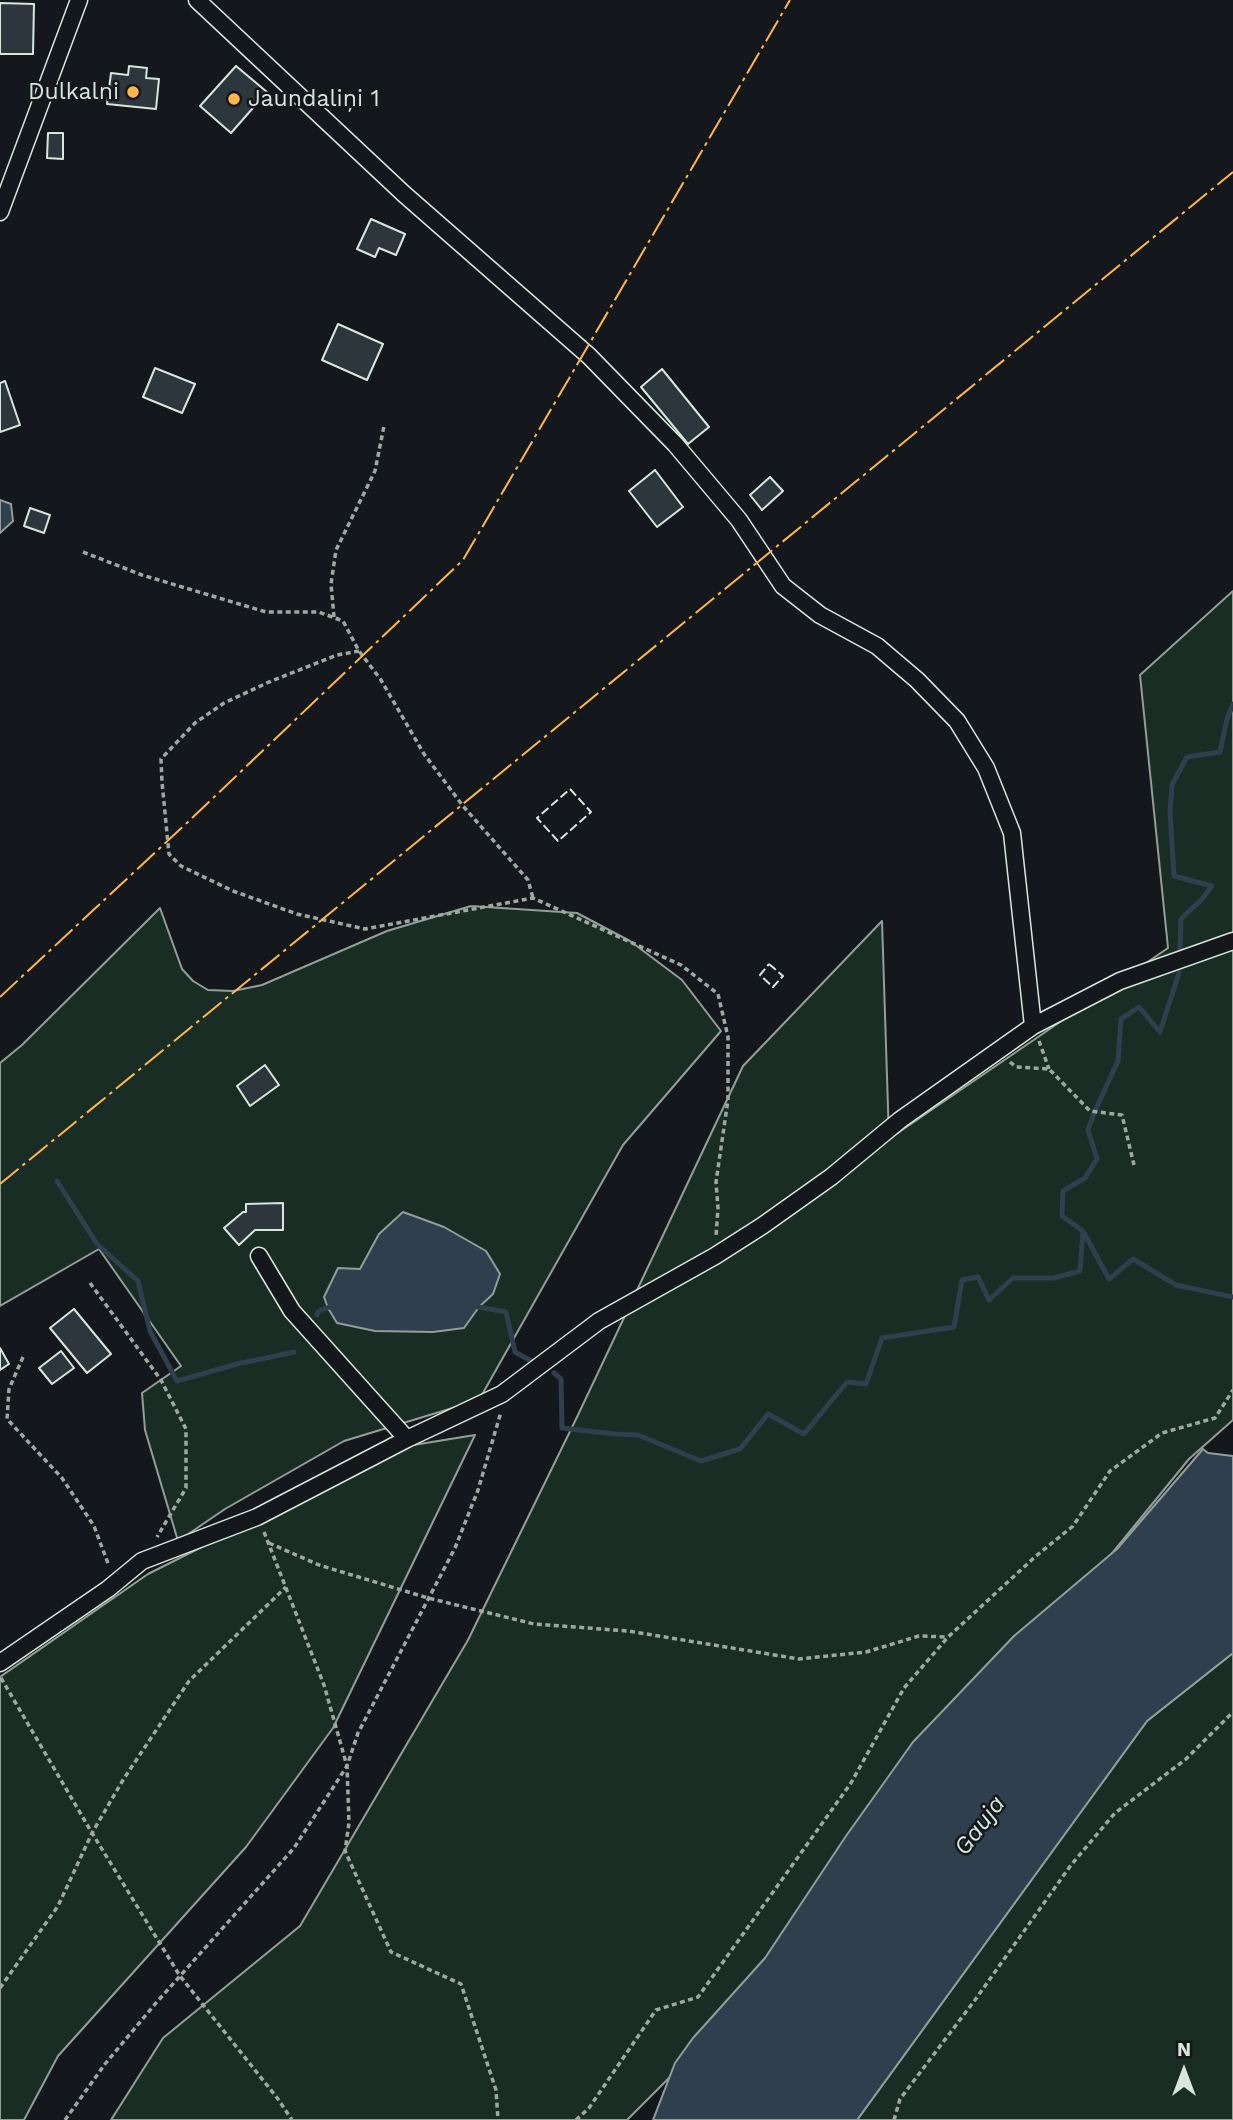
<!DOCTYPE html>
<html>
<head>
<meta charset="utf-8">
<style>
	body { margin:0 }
	#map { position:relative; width:1233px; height:2120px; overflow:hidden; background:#14181c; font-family:"Work Sans",sans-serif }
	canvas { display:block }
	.north { position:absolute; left:1149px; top:2036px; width:70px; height:70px; -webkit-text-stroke:5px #14181c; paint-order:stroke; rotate:0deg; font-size:19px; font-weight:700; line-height:28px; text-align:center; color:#d8e6dc }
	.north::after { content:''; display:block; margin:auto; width:24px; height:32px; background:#d8e6dc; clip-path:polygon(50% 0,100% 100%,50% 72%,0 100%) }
</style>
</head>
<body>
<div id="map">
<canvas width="1233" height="2120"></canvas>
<div class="north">N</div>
</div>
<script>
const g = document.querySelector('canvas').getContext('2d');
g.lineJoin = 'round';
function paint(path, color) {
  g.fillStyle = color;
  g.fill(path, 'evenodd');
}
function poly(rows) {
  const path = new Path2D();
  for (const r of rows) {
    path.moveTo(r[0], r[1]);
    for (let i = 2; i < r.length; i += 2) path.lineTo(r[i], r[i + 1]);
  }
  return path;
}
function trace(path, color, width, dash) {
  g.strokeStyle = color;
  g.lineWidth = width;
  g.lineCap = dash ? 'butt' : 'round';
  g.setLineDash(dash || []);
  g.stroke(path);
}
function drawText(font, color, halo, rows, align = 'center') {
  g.font = font + ' "Work Sans",sans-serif';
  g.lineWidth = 5;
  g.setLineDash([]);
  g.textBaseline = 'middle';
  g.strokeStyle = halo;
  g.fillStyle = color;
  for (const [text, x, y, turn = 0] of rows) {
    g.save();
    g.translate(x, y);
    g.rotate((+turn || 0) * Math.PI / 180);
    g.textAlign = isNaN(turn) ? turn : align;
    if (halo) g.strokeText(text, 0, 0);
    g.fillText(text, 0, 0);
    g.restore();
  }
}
const green = poly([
	[1233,591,1233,1420,1189,1459,749,1998,627,2120,111,2120,163,2038,300,1926,468,1640,578,1415,743,1066,882,921,889,1139,1168,948,1140,675,1233,591],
	[471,906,577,913,630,941,682,980,721,1031,623,1145,479,1400,344,1441,225,1509,178,1541,145,1430,142,1393,181,1366,99,1249,0,1306,0,1063,22,1045,160,908,182,969,193,981,208,990,233,991,262,985,387,931,471,906],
	[475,1435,333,1728,246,1847,58,2056,24,2120,0,2120,0,1677,148,1574,401,1447,475,1435],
	[1233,1653,1233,2120,857,2120,1147,1721,1233,1653]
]);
const water = poly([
	[0,500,11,504,13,521,0,533,0,500],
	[403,1212,444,1227,486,1251,500,1274,493,1294,479,1307,464,1328,433,1332,375,1331,337,1323,328,1308,324,1297,338,1268,360,1269,379,1234,403,1212],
	[1203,1449,1208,1453,1233,1456,1233,1653,1147,1721,857,2120,653,2120,675,2063,693,2038,765,1958,846,1836,913,1742,1014,1636,1117,1549,1203,1449]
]);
const stream = poly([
	[1180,950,1181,919,1202,899,1212,886,1174,876,1170,811,1172,785,1187,757,1220,752,1227,719,1233,704],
	[57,1181,97,1244,138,1281,150,1331,177,1381,237,1364,294,1352],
	[1083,1231,1062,1216,1063,1191,1085,1178,1097,1159,1088,1130,1094,1113,1118,1061,1121,1019,1139,1007,1160,1032,1179,973],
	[473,1306,506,1312,515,1352,533,1362],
	[317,1315,319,1311,332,1306],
	[554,1373,561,1379,562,1428,615,1434,638,1435,701,1461,740,1449,768,1414,804,1434,847,1382,866,1384,882,1338,954,1327,962,1280,978,1277,989,1300,1013,1278,1054,1278,1080,1271,1083,1231,1109,1279,1133,1259,1176,1285,1233,1297]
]);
const building = poly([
	[0,3,34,4,33,54,0,54,0,3],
	[129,66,147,68,146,78,159,79,156,109,107,104,111,73,128,75,129,66],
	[236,66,267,92,231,133,200,106,236,66],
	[48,133,63,133,63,159,47,158,48,133],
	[371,219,405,234,396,255,379,248,375,257,357,249,371,219],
	[338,324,383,344,367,380,322,360,338,324],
	[155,368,195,384,182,413,143,397,155,368],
	[662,369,709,427,688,444,641,387,662,369],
	[5,381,20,425,0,432,0,383,5,381],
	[655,470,683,507,657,527,629,491,655,470],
	[770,477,783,491,762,510,750,495,770,477],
	[30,508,50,515,44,533,24,526,30,508],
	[265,1065,279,1085,250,1106,237,1086,265,1065],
	[283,1203,283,1230,255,1230,239,1245,224,1228,243,1212,246,1212,246,1204,283,1203],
	[74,1309,111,1354,87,1373,50,1328,74,1309],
	[0,1348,9,1364,0,1370,0,1348],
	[61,1351,74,1368,52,1384,39,1368,61,1351]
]);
const path = poly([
	[83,552,142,575,266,612,319,612,343,621,359,651,381,680,424,754,463,806,528,880,533,898],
	[334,617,331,584,336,550,375,471,384,426],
	[359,651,337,655,269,682,224,703,195,723,161,759,162,782,169,854,181,866,233,891,297,914,365,929,533,898,681,965,718,994,728,1037,728,1100,716,1182,718,1208,716,1236],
	[1039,1041,1049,1069],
	[1010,1062,1016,1067,1049,1069,1090,1111,1122,1115,1134,1165],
	[90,1283,161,1380,186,1429,186,1488,157,1537],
	[23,1357,9,1389,7,1419,62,1478,94,1526,109,1566],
	[264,1532,324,1685,347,1766,349,1823,345,1851,391,1952,461,1984,496,2090,498,2120],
	[269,1543,319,1565,428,1598,534,1624,628,1631,799,1659,866,1652,919,1636,948,1637],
	[1,1678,92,1833,180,1976,278,2099,292,2120],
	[0,1988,58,1906,92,1833,123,1780,189,1681,286,1587],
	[65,2120,105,2064,156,2003,294,1848,347,1766,358,1733,455,1548,478,1490,501,1412],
	[576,2120,589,2108,656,2010,698,1997,851,1783,904,1688,948,1637,1036,1556,1073,1526,1110,1471,1162,1433,1215,1418,1233,1390],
	[894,2120,900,2099,975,2000,1071,1865,1115,1813,1186,1759,1233,1712]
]);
const minor = poly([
	[197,0,404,194,589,356,675,444,739,520,783,586,820,615,877,646,917,680,957,721,986,768,1012,833,1033,1026],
	[0,212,79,0],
	[259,1256,292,1311,407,1439],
	[0,1663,108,1589,142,1561,257,1517,407,1439,502,1394,599,1321,715,1256,762,1226,831,1177,900,1120,1033,1026,1120,981,1233,941]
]);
const fence = poly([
	[570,789,591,812,558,841,537,818,570,789],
	[769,964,783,976,773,987,760,975,769,964]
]);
const power = poly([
	[0,997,190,820,463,560,790,0],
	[0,1184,1233,172]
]);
const markers = [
	[133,92,7,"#ffb74d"],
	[234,99,7,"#ffb74d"]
];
const poiNames = [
	["Dulkalni",119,92],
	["Jaundaliņi 1",248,99,"left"]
];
const waterNames = [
	["Gauja",980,1826,-53]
];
paint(green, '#1a2d24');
trace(green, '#939e99', 2);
paint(water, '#2f3f4d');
trace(water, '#939e99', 2);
trace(stream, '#2f3f4d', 5);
paint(building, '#2c363c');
trace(building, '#d8e6dc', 2);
trace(minor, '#d8e6dc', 19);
trace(path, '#9da8a2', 3.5, [5, 3.5]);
trace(minor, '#14181c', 16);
trace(fence, '#d8e6dc', 2, [9, 3.5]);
trace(power, '#ffb74d', 2, [24, 5, 3.5, 5]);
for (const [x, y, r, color] of markers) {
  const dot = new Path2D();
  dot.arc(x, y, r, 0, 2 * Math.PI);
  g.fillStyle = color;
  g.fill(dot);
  trace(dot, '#14181c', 2.5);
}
drawText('23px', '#d8e6dc', '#14181c', poiNames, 'right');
drawText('italic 24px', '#d8e6dc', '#14181c', waterNames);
</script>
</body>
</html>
